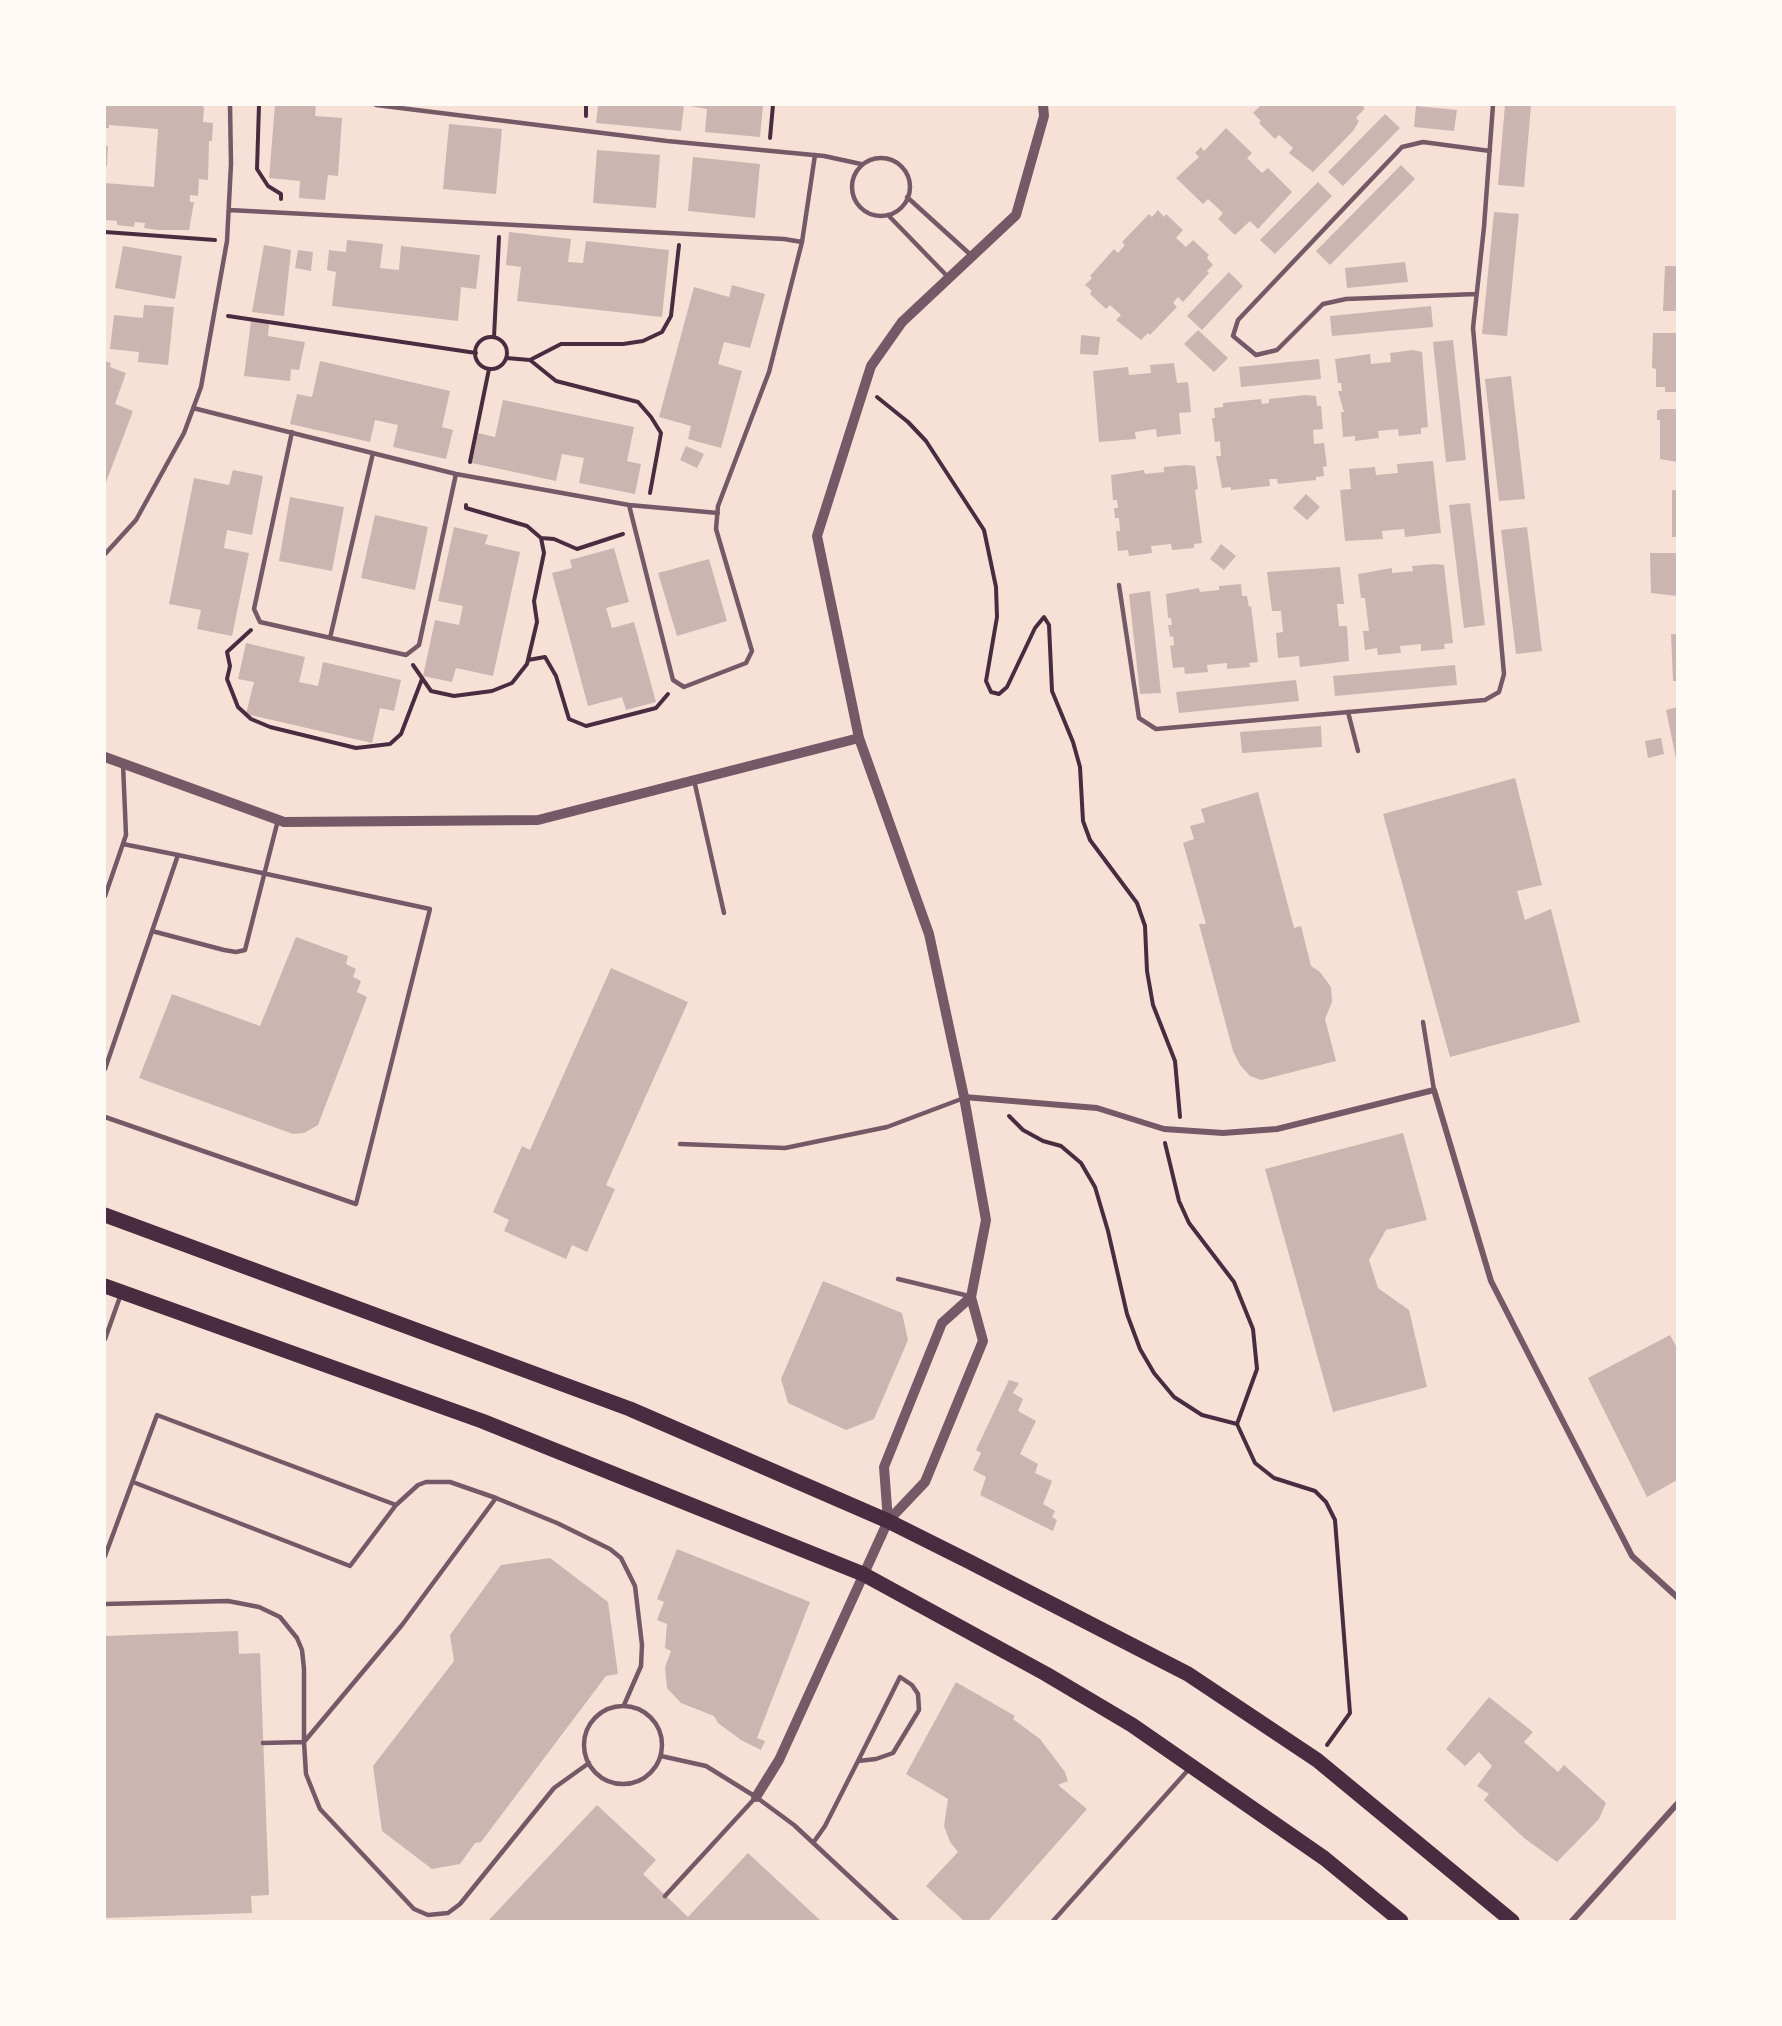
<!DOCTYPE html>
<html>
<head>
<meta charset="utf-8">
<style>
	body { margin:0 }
	#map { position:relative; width:1782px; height:2026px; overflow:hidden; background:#f7e1d7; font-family:"Space Grotesk",sans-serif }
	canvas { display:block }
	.frame { position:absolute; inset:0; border:106px solid #fffaf5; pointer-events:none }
</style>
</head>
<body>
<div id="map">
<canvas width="1782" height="2026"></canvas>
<div class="frame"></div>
</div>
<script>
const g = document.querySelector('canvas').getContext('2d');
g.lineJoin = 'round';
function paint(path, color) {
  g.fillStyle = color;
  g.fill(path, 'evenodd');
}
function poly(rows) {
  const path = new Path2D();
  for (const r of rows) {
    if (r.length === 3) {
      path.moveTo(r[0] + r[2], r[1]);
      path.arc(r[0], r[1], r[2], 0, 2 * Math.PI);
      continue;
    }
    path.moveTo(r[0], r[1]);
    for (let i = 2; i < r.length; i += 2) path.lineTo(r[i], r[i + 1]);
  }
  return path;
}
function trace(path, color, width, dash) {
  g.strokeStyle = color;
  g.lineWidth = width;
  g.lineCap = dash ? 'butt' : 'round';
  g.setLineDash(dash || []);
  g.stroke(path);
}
const building = poly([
	[105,105,202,105,204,108,203,122,213,123,212,141,209,141,208,180,199,179,198,196,190,195,190,202,194,202,189,230,157,230,144,228,145,223,135,222,134,227,117,225,117,221,105,220,105,183,154,187,158,129,109,125,109,128,105,128],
	[275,105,316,105,315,116,342,118,338,176,328,175,325,200,299,198,300,181,269,178],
	[598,105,684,105,681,131,596,123],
	[684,105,763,105,760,137,705,132,707,109],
	[1261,105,1361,105,1365,108,1356,118,1359,121,1353,131,1313,172,1289,153,1293,148,1279,135,1275,139,1259,123,1261,121,1253,113],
	[1505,105,1531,105,1524,187,1498,185],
	[1416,106,1457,110,1454,131,1414,127],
	[1385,114,1400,128,1343,186,1328,172],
	[449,124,502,129,496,194,443,189],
	[1226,128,1252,153,1247,158,1262,173,1268,168,1292,192,1258,229,1250,221,1235,235,1218,219,1223,213,1208,199,1203,204,1176,178,1199,157,1195,153,1201,147,1204,151],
	[105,146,108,146,107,166,105,166],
	[597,150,660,155,656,208,593,203],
	[693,157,760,164,755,218,688,211],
	[1401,165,1415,179,1330,265,1316,251],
	[1318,182,1332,196,1275,254,1260,240],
	[1158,210,1164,217,1166,214,1183,230,1176,238,1186,247,1193,240,1209,255,1207,258,1213,265,1207,271,1209,273,1183,302,1178,297,1173,303,1177,307,1150,335,1148,333,1141,340,1116,320,1121,315,1110,305,1106,309,1090,294,1092,291,1085,285,1092,278,1090,276,1114,249,1118,253,1125,245,1122,242,1149,214,1152,217],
	[1494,212,1519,214,1507,336,1482,334],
	[509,232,571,239,568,262,583,263,586,241,669,250,662,317,517,301,521,267,506,265],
	[347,240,383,244,380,268,399,270,401,246,480,255,476,289,461,287,458,321,332,306,336,272,327,270,329,250,346,252],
	[264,245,291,250,284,316,252,312],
	[123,246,182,256,175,299,115,288],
	[298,250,313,252,311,271,295,268],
	[1405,262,1408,282,1347,288,1345,268],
	[1665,266,1677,266,1677,311,1663,311],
	[1229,272,1243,286,1202,330,1187,316],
	[732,285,765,294,750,348,724,342,718,364,742,371,721,448,688,439,691,426,659,417,694,287,729,297],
	[144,305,174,307,168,365,138,362,139,352,110,349,114,315,143,318],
	[1431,306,1433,327,1332,336,1330,316],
	[251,321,269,324,268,336,305,342,299,370,291,369,290,381,244,376],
	[1198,330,1228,358,1214,372,1184,344],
	[1653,333,1677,333,1677,392,1665,392,1665,387,1656,387,1656,369,1652,368],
	[1081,335,1100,337,1098,355,1080,354],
	[1453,340,1466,460,1446,462,1433,342],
	[1413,350,1422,352,1428,427,1421,428,1421,434,1399,436,1398,429,1378,431,1379,438,1355,441,1355,436,1343,437,1341,412,1344,412,1338,391,1342,391,1341,383,1338,383,1335,359,1370,354,1371,364,1391,362,1390,353],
	[1319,359,1321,379,1241,387,1239,367],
	[105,361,111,363,110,367,126,373,115,404,133,411,105,485],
	[320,361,450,391,442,427,453,430,446,459,393,447,398,425,375,420,370,442,290,424,297,394,312,397],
	[1174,363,1177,383,1188,382,1191,412,1179,413,1181,434,1157,437,1156,429,1135,432,1136,439,1099,442,1093,371,1128,367,1129,375,1151,373,1150,365],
	[1511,376,1525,499,1499,501,1485,379],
	[1306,395,1316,396,1317,406,1321,406,1323,429,1313,430,1314,444,1324,443,1327,466,1323,467,1324,476,1316,477,1316,480,1278,484,1277,479,1269,479,1270,486,1231,490,1231,487,1222,488,1216,456,1221,456,1220,441,1215,442,1212,418,1215,418,1214,408,1223,407,1223,403,1261,399,1262,404,1269,403,1269,399],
	[503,400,634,427,627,461,641,464,635,494,579,483,584,458,562,454,556,481,472,463,478,433,495,437],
	[1661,409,1677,409,1677,462,1660,459,1660,420,1657,420,1657,411],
	[686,446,704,454,697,468,680,460],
	[1433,461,1441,533,1405,537,1404,529,1382,531,1383,539,1345,541,1340,490,1351,489,1349,469,1375,467,1376,475,1398,473,1397,464],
	[1186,465,1195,466,1198,489,1195,490,1202,543,1194,544,1194,548,1172,550,1171,544,1151,546,1152,553,1129,556,1128,550,1118,551,1116,531,1120,531,1119,518,1115,518,1114,508,1118,508,1117,500,1113,500,1111,475,1144,470,1145,474,1164,472,1164,467],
	[233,470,263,476,252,535,227,530,224,548,249,553,232,636,197,629,201,610,169,604,194,478,229,485],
	[1672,490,1677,490,1677,537,1672,537],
	[1306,494,1320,507,1307,520,1293,508],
	[290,497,344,507,332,571,279,561],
	[1470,503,1485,625,1464,628,1449,505],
	[375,515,428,527,415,590,361,578],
	[454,527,488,535,485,544,520,552,493,676,456,668,452,682,423,676,435,620,459,625,463,606,438,601],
	[1527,527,1542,651,1516,654,1501,530],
	[1221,544,1236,556,1224,570,1210,559],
	[614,548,629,602,606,608,612,628,634,622,656,702,626,710,622,697,588,706,552,573,572,568,570,560],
	[1650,553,1677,553,1677,596,1651,593],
	[709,559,727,621,677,636,658,573],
	[1435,564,1444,565,1453,643,1444,644,1445,649,1421,651,1421,644,1400,646,1401,653,1378,655,1377,648,1365,650,1363,631,1369,631,1365,598,1361,598,1358,574,1392,568,1392,573,1413,571,1412,566],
	[1340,567,1344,604,1337,604,1339,626,1347,626,1349,661,1300,667,1299,656,1278,658,1276,633,1283,632,1281,611,1272,611,1267,572],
	[1241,584,1242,596,1247,596,1249,607,1251,606,1258,662,1249,663,1250,667,1227,669,1227,663,1207,665,1208,672,1185,674,1184,667,1173,668,1170,646,1174,645,1173,636,1170,637,1168,625,1172,625,1171,618,1168,618,1166,594,1199,588,1200,592,1219,590,1219,586],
	[1150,591,1161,693,1140,694,1129,594],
	[1671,634,1677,634,1677,681,1673,681],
	[246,643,305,657,299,682,318,686,323,662,401,680,394,711,380,708,372,743,246,714,254,682,238,679],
	[1455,665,1457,685,1335,696,1333,676],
	[1296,680,1299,701,1179,713,1176,692],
	[1677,707,1677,759,1676,759,1666,710],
	[1321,726,1322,747,1242,753,1240,732],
	[1661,738,1664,754,1648,758,1645,741],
	[1515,778,1542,885,1517,891,1525,920,1551,909,1580,1022,1450,1057,1383,814],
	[1258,792,1294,928,1301,926,1311,966,1320,972,1331,987,1332,1002,1325,1019,1336,1061,1261,1080,1250,1076,1240,1065,1233,1051,1199,924,1206,924,1183,843,1194,839,1190,826,1205,822,1201,809],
	[296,937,348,956,346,964,356,969,353,977,361,981,357,992,367,997,318,1125,304,1133,293,1134,139,1078,172,994,260,1026],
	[611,968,688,1002,606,1185,615,1189,587,1252,572,1245,566,1259,504,1231,509,1220,493,1212,522,1146,530,1150],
	[1403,1133,1427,1220,1386,1230,1369,1260,1378,1288,1409,1310,1427,1387,1333,1412,1265,1169],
	[823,1281,902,1313,908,1340,874,1419,846,1430,788,1403,781,1379],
	[1670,1335,1677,1348,1677,1480,1647,1497,1588,1378],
	[1009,1380,1019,1383,1013,1393,1023,1399,1018,1411,1036,1421,1020,1454,1038,1464,1035,1473,1052,1481,1043,1504,1055,1511,1052,1517,1057,1520,1053,1531,980,1495,986,1477,973,1470,981,1453,976,1450],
	[677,1549,810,1602,757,1738,765,1741,761,1750,741,1740,718,1723,714,1716,681,1703,667,1688,665,1667,671,1651,665,1648,667,1624,657,1620,664,1602,657,1599],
	[550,1558,608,1602,618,1674,606,1676,481,1842,475,1843,460,1864,432,1869,382,1831,373,1766,454,1661,450,1635,501,1565],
	[238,1631,239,1654,260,1653,269,1895,251,1896,252,1913,105,1918,105,1636],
	[956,1682,1015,1716,1013,1719,1040,1739,1065,1772,1068,1781,1058,1785,1087,1809,988,1921,964,1921,926,1886,958,1852,950,1842,944,1826,948,1799,906,1774],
	[1489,1697,1533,1732,1524,1742,1558,1772,1564,1765,1606,1803,1599,1819,1557,1862,1524,1838,1484,1800,1489,1794,1477,1786,1492,1766,1479,1752,1465,1766,1446,1749],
	[597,1805,656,1860,643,1874,688,1917,748,1853,821,1921,488,1921]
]);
const path = poly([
	[259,105,257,169,268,186,281,194,281,199],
	[586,116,586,105],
	[770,138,773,105],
	[105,232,215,240],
	[228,316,476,353],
	[494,337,499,237],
	[491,353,16],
	[506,358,530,360,561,344,623,344,643,341,662,332,671,316,679,245],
	[530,360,556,381,638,402,651,417,661,433,650,493],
	[877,397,908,422,926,441,984,530,996,587,997,617,986,681,991,692,999,694,1007,687,1035,628,1044,617,1049,625,1052,691,1073,742,1080,767,1083,821,1090,840,1137,903,1145,926,1147,971,1153,1005,1175,1061,1180,1117],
	[470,462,489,369],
	[541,538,554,539,577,549,623,534],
	[251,630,227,652,230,666,227,679,238,707,251,719,270,727,356,748,390,744,401,734,422,679],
	[528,660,545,657,556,676,569,719,586,726,656,708,668,694],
	[413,665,431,691,454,696,492,691,512,683,527,664,537,622,534,601,544,553,541,538,527,526,466,508,466,505],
	[1009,1116,1023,1130,1043,1141,1061,1146,1081,1163,1095,1187,1108,1231,1127,1314,1140,1349,1154,1373,1174,1397,1202,1415,1237,1424,1255,1463,1274,1478,1315,1491,1326,1502,1335,1520,1350,1713,1327,1745],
	[1165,1143,1179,1201,1189,1223,1234,1282,1253,1329,1257,1369,1237,1424]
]);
const service = poly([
	[376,105,667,141,824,156,861,164],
	[881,187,29],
	[907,197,972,256],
	[229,210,784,239,802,242],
	[888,215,948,277],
	[1476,294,1346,299,1323,304,1277,350,1256,355,1233,336,1238,320,1402,147,1423,142,1490,151],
	[193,408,456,474,629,505,718,513],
	[292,432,254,609,260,622,406,655,419,645,456,474],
	[629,505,673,680,684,687,746,663,752,651,716,529,718,506,769,372,802,242,815,155],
	[105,554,136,520,184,433,201,387,227,241,231,164,230,105],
	[1119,585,1139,718,1156,729,1485,700,1499,692,1504,674,1473,328,1484,227,1493,105],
	[330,638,373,453],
	[1348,712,1358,751],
	[694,780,724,913],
	[123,844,178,855],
	[105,896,126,835,123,764],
	[152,931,224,950,236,952,245,950,278,820],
	[1423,1022,1434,1090],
	[105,1069,178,855,430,909,356,1204,105,1117],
	[680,1144,785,1148,887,1127,964,1098],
	[898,1279,969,1296],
	[105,1339,121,1294],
	[133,1482,350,1566,396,1505,418,1485,426,1482,450,1482,496,1498,557,1523,610,1549,621,1558,635,1586,642,1645,641,1666,624,1705],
	[105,1556,157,1415,396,1505],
	[105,1604,228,1601,259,1607,280,1617,297,1638,302,1650,304,1669,304,1742,402,1625,496,1498],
	[623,1745,39],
	[263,1743,304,1742,306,1774,320,1809,414,1909,428,1915,448,1913,460,1904,554,1788,589,1763],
	[661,1756,706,1766,756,1797,794,1825,897,1921],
	[813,1843,825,1826,858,1761,900,1677,912,1685,918,1694,919,1710,893,1753,876,1759,858,1761],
	[665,1896,756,1797],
	[1053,1921,1189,1769]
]);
const minor = poly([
	[964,1097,1097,1108,1164,1129,1223,1133,1277,1129,1434,1090,1491,1281,1632,1556,1677,1597],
	[1572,1921,1677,1804]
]);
const tertiary = poly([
	[105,757,284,822,538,820,859,738],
	[888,1521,884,1467,942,1323,971,1297],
	[756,1797,779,1760,888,1521,925,1482,983,1341,971,1297,986,1220,964,1097,929,934,859,738,817,536,871,366,902,322,1016,215,1044,116,1043,105]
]);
const primary = poly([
	[105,1215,630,1409,888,1521,968,1561,1188,1674,1317,1760,1512,1921],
	[105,1286,482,1421,863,1574,1046,1674,1132,1725,1324,1858,1401,1921]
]);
paint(building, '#ccb4b1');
trace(path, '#4a2c40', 4);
trace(service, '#755966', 4.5);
trace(minor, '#755966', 6);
trace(tertiary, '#755966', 10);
trace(primary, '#4a2c40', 15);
</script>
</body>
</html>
